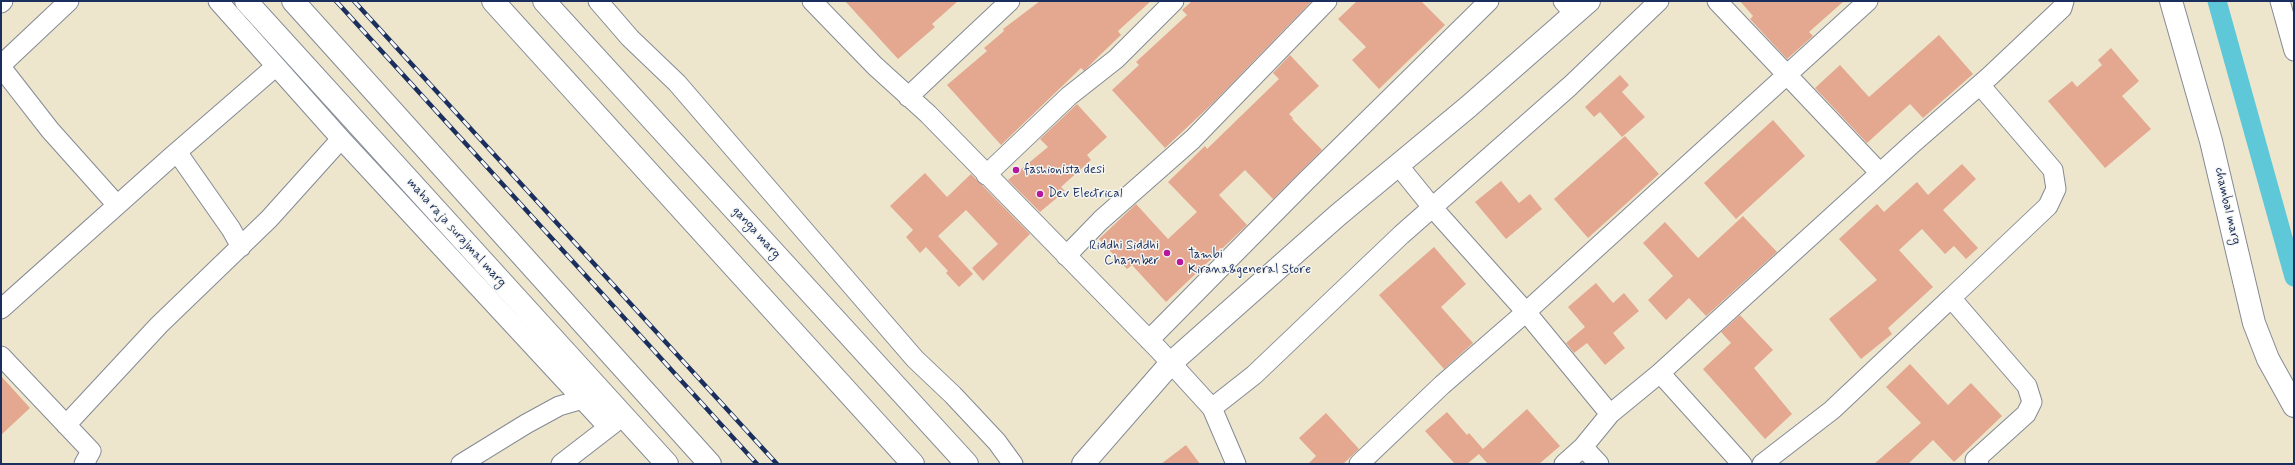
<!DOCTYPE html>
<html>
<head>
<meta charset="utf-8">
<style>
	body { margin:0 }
	#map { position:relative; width:2295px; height:465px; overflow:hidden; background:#ede6cc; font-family:Mynerve,sans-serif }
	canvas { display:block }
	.frame { position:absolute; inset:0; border:2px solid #1b2f5e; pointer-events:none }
</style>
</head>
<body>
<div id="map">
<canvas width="2295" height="465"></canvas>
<div class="frame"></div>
</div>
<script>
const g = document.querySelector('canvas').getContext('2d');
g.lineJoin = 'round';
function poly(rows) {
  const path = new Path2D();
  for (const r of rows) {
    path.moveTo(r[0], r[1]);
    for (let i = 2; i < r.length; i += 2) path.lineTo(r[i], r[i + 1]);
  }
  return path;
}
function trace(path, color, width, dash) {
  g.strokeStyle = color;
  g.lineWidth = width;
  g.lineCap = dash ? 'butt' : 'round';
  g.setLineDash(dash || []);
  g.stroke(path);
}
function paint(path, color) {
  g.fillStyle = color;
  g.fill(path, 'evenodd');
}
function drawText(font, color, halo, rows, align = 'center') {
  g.font = font + ' Mynerve,sans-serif';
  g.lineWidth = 3;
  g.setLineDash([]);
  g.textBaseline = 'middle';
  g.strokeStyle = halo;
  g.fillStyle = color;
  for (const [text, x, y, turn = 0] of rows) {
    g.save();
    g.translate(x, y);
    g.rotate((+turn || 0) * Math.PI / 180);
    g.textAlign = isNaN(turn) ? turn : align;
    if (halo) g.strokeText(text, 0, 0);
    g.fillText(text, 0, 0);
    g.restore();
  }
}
const canal = poly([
	[2217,1,2294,277]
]);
const building = poly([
	[845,1,958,1,932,24,935,27,898,59],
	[1040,1,1151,1,1118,31,1121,35,1100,55,1084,71,1081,68,1001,145,947,85,987,51,984,48,1004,31,1003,29],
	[1192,1,1312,1,1213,103,1165,148,1112,90,1139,65,1136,62,1187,15,1182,10],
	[1357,1,1421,1,1445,25,1379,89,1352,60,1366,47,1338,19],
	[1740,1,1844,1,1809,32,1813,36,1787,59,1750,19,1753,16],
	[1939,35,1973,74,1923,118,1910,104,1867,143,1815,88,1840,65,1869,97],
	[2111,48,2139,81,2122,96,2151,129,2105,168,2048,101,2072,81,2077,87,2102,65,2098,60],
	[1290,55,1319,86,1289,114,1293,118,1292,119,1322,150,1273,199,1245,170,1219,195,1247,225,1166,302,1132,265,1127,269,1099,239,1136,204,1168,239,1197,212,1168,182,1205,146,1207,149,1279,79,1273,73],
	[1620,75,1629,85,1622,92,1645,117,1622,137,1600,112,1594,117,1585,107],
	[1077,104,1107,137,1087,155,1091,160,1061,187,1065,191,1040,212,1008,180,1048,147,1040,139],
	[1773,120,1805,156,1736,219,1704,183],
	[1625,136,1659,174,1588,238,1554,199],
	[1962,164,1976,179,1943,210,1978,248,1966,259,1954,246,1945,254,1922,229,1899,250,1933,287,1888,328,1892,334,1861,359,1829,319,1877,280,1839,239,1877,204,1884,212,1917,182,1928,195],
	[925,173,947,197,971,174,1030,234,983,281,972,268,998,244,966,210,938,236,973,274,959,287,946,273,948,271,926,247,920,253,906,237,913,230,890,206],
	[1501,181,1519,203,1530,194,1542,209,1506,239,1475,202],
	[1743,216,1777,252,1706,316,1689,298,1666,320,1648,300,1673,276,1643,243,1665,222,1698,258],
	[1434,247,1466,284,1441,307,1473,343,1444,369,1379,295],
	[1596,283,1613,303,1624,293,1639,311,1613,333,1625,348,1605,365,1587,343,1574,353,1566,343,1585,327,1568,307],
	[1740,315,1773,350,1754,368,1792,414,1765,439,1703,369,1731,343,1721,332],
	[1910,364,1948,405,1971,383,2002,416,1954,462,1933,440,1908,464,1874,464,1921,423,1886,387],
	[1,376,30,408,1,435],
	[1527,409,1560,446,1539,464,1488,464,1479,454,1467,464,1455,464,1425,431,1447,412,1467,435,1469,433,1483,449],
	[1326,413,1359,449,1343,464,1308,464,1316,456,1299,438],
	[1186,445,1200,464,1161,464]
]);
const minor = poly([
	[218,1,341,139,608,427],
	[598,1,630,38,677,83,915,359,953,395,997,442,1013,464],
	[812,1,875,66,928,114,1159,350,1212,408,1236,464],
	[1563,1,1575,14],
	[1717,1,1880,173],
	[2280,1,2294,51],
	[1,3,3,1],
	[1,65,69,1],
	[1,67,50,130,117,205],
	[908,97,1010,1],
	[177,152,231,229,241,247],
	[1398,165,1432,207,1526,312,1610,414],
	[986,175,1069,96,1116,59,1174,1],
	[1066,256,1101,220,1193,139,1327,1],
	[1,309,170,158,275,67],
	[1149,340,1306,181,1489,1],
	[1,356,91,451,84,464],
	[1660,373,1912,144,1990,76,2062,8,2064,1],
	[1212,408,1254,375,1401,235,1570,86,1659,1],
	[66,425,159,325,269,219,341,139],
	[461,464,526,424,559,406,583,399],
	[561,464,618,420],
	[1359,464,1442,385,1526,312,1868,1],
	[1564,464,1583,447],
	[1599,464,1583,447,1610,414,1660,373,1742,464],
	[1762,464,1832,410,1951,298],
	[1979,464,1975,460,2026,414,2032,402,2027,386,1951,298,2048,206,2056,189,2053,170,1980,85]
]);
const tertiary = poly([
	[246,1,667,464],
	[293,1,710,464],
	[493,1,913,464],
	[544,1,967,464],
	[2171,1,2211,141,2254,323,2268,359,2294,406],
	[1083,464,1171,363,1338,215,1468,107,1589,1]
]);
const rail = poly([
	[336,1,757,464],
	[354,1,777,464]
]);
const markers = [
	[1016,170,4,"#b5179e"],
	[1040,194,4,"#b5179e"],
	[1167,253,4,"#b5179e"],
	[1180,262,4,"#b5179e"]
];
const poiNames = [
	["fashionista desi",1024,170],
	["Dev Electrical",1048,194],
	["Riddhi Siddhi",1159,246,"right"],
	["Chamber",1159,261,"right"],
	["Tambi",1188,255],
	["Kirana&general Store",1188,270]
];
const streetNames = [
	["chambal marg",2227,206,77],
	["maha raja surajmal marg",456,233,48],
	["ganga marg",756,233,48]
];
trace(canal, '#5ec8d8', 19);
paint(building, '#e3a88f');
trace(minor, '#848a95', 21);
trace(tertiary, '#848a95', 24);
trace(minor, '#fff', 19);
trace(tertiary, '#fff', 22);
trace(rail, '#1b2f5e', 4.5);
trace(rail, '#f6f6f2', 3, [9]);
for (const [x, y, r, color] of markers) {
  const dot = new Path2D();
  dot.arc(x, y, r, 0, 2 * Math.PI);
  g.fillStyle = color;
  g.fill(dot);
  trace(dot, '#f6f6f2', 1.5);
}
drawText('13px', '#1b2f5e', '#f6f6f2', poiNames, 'left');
drawText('13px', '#1b2f5e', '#f6f6f2', streetNames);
</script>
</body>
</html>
